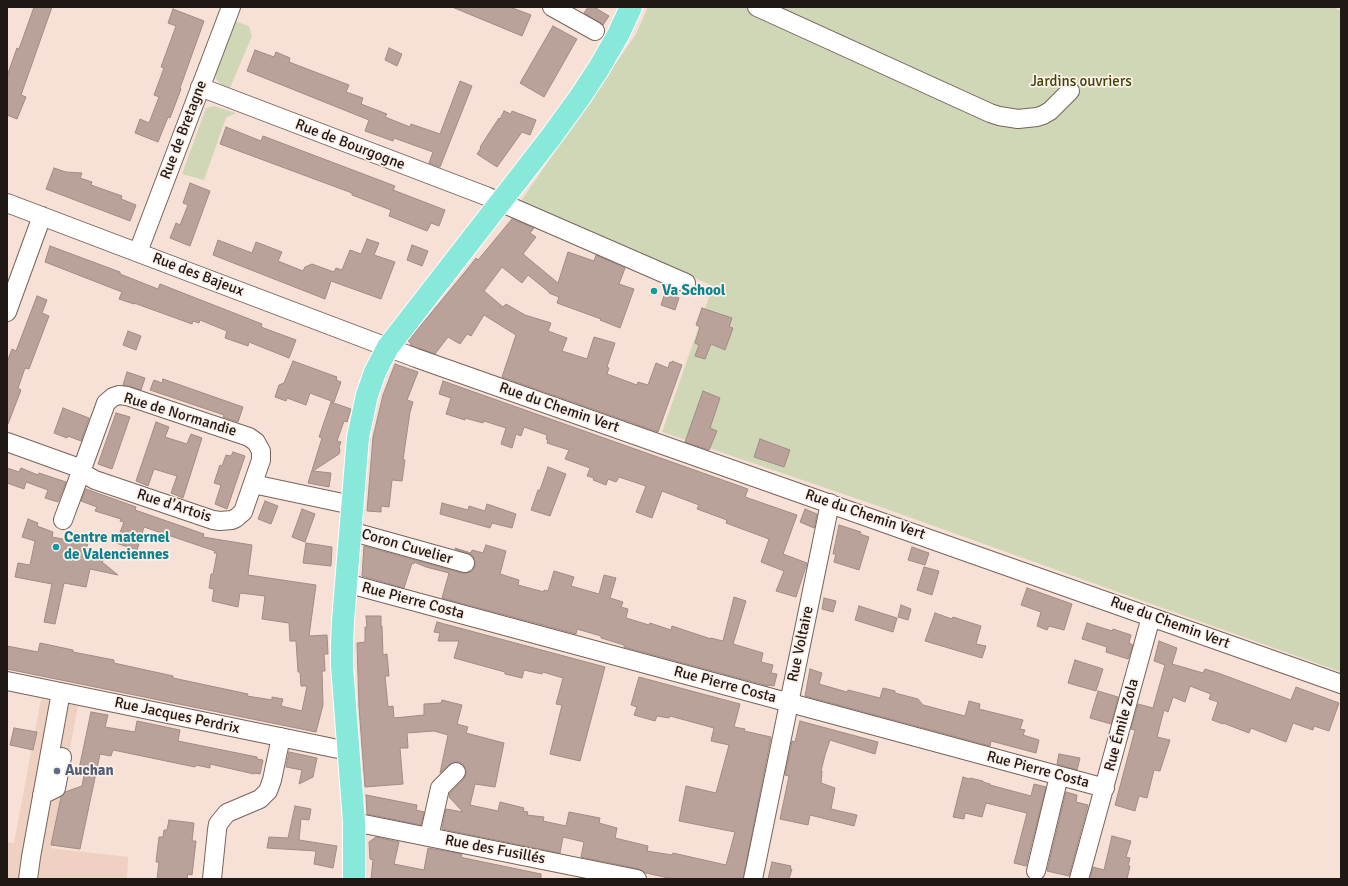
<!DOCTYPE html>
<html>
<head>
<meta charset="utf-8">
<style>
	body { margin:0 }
	#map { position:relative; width:1348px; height:886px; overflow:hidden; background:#f7e0d5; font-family:Signika,sans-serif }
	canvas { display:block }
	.frame { position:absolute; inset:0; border:8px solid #201814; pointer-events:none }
</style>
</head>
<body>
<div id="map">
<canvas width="1348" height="886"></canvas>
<div class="frame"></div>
</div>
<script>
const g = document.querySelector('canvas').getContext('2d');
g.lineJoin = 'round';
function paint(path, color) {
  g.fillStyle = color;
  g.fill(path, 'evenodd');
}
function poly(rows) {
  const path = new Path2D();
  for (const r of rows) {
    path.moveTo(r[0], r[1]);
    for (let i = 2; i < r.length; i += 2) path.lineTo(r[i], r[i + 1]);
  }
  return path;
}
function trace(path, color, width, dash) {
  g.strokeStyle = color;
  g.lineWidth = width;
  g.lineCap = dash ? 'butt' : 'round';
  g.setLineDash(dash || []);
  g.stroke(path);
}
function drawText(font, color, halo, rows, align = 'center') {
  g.font = font + ' Signika,sans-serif';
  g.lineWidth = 3.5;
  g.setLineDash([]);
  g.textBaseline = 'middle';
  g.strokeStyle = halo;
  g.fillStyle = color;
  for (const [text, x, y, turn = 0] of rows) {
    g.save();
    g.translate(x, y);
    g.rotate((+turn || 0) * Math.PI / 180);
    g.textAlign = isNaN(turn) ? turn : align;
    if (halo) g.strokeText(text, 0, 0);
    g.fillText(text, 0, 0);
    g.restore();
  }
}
const built = poly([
	[41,699,78,706,51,848,128,857,127,879,7,879,7,842,14,843]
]);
const green = poly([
	[648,7,1333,7,1341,11,1341,672,878,506,662,432,713,286,521,201,636,34],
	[234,21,249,26,252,36,230,88,222,85,216,79,215,72],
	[214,106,236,113,226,118,204,180,182,174,206,108]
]);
const building = poly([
	[34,7,52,7,21,95,26,97,17,119,7,115,7,76,17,48,19,49,34,7],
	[452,7,510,7,531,15,522,36,452,7],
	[588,7,594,7,609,16,603,25,584,13,588,7],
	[173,9,204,21,180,88,181,89,170,118,168,117,158,142,135,133,140,119,149,123,159,97,154,95,164,68,161,67,176,26,168,23,173,9],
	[553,26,577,39,544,97,520,83,553,26],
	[389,48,402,54,397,66,385,60,389,48],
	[255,50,274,57,276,52,290,58,289,62,349,85,346,92,363,98,361,104,387,114,385,117,410,127,411,124,440,134,460,81,472,86,440,167,429,163,433,152,394,138,393,141,365,131,369,120,247,71,255,50],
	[504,111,511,114,512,111,536,120,530,135,522,132,497,167,477,154,481,148,480,147,499,118,500,119,504,111],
	[226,127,261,141,263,136,395,186,393,190,445,210,439,226,431,223,427,231,389,216,391,210,352,195,352,193,220,144,226,127],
	[54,168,66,172,82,173,80,178,92,182,91,185,122,196,121,199,136,205,130,221,46,189,54,168],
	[190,183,210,191,190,246,170,238,176,223,180,225,188,205,183,203,190,183],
	[512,219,534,228,530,233,536,237,523,254,558,283,568,252,594,261,596,255,625,268,619,284,634,289,620,328,600,320,601,319,557,303,559,297,549,293,549,292,528,275,522,283,502,267,484,291,503,307,506,304,525,315,551,323,548,331,567,338,562,351,587,359,594,337,615,343,607,367,609,368,607,374,637,385,638,382,648,385,656,363,668,368,670,362,672,363,672,361,682,365,658,432,502,377,516,335,484,315,471,336,467,334,460,344,448,337,435,354,410,345,411,343,408,341,469,267,476,258,478,260,512,219],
	[367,239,379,243,374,255,395,262,381,299,331,281,325,299,213,255,218,240,252,253,256,242,282,252,278,261,303,271,305,267,312,264,334,272,336,268,342,270,350,250,361,254,367,239],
	[412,245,428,251,422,266,407,260,412,245],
	[50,246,120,272,120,274,158,289,160,284,262,324,261,327,296,340,289,358,249,342,248,346,225,338,227,331,200,320,199,323,193,321,192,324,134,303,134,304,119,299,122,292,45,262,50,246],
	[665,293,679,298,675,310,661,305,665,293],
	[37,296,47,300,42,313,49,316,29,369,25,368,18,388,21,390,8,424,7,424,7,362,12,349,16,351,37,296],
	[702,308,732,318,729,327,733,328,725,350,711,344,705,359,695,356,699,345,695,343,700,327,696,325,702,308],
	[128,331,141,336,136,350,123,345,128,331],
	[293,361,337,377,336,380,341,382,334,402,310,393,306,405,287,398,286,401,275,397,279,385,284,383,293,361],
	[395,364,418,372,407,400,413,402,410,412,406,439,403,460,405,460,402,481,392,480,389,507,381,506,381,512,367,511,373,437,383,395,395,364],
	[127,372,145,378,141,390,123,385,127,372],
	[163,379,243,407,238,422,223,417,224,415,150,390,154,380,162,383,163,379],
	[443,381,748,489,745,497,797,515,783,554,807,563,796,597,776,591,784,571,761,562,769,539,726,523,727,520,697,509,699,505,662,491,652,518,636,512,646,486,619,477,616,482,608,479,606,485,593,480,594,478,587,476,590,468,565,459,569,450,547,443,548,440,546,439,547,435,524,427,521,436,516,434,512,448,501,444,506,428,484,421,483,423,465,418,465,420,446,414,451,398,439,394,443,381],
	[703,391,720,398,710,428,717,431,709,450,685,442,703,391],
	[331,402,351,409,347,422,344,421,337,441,341,442,339,447,340,450,339,454,313,471,331,473,329,487,308,483,322,438,319,437,331,402],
	[63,408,89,418,81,441,68,436,67,438,54,433,63,408],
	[116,413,130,417,112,469,98,464,116,413],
	[156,422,169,427,165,437,187,444,191,434,202,438,183,498,171,493,177,476,154,469,148,486,136,481,156,422],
	[760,439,790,450,784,467,754,457,760,439],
	[233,452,245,456,227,509,215,504,221,485,214,483,220,465,222,466,226,455,231,456,233,452],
	[548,467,566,474,550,516,531,510,538,490,540,490,548,467],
	[7,468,19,472,21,468,38,475,39,473,66,482,58,502,45,498,48,490,26,482,24,489,7,483,7,468],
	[86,489,136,507,135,510,204,534,203,537,252,545,248,575,316,585,309,636,327,635,328,654,324,654,325,671,322,671,323,705,316,732,7,669,7,646,38,652,40,643,73,650,73,652,114,660,114,663,173,676,173,678,248,694,247,696,272,700,272,697,283,699,281,706,302,711,307,686,301,686,300,672,298,672,296,641,290,641,289,623,262,619,265,596,240,593,238,607,212,601,214,589,209,588,211,574,213,574,217,553,214,553,215,551,144,527,137,550,116,543,124,522,120,521,121,519,95,511,97,507,81,501,86,489],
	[265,501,278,506,271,524,258,519,265,501],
	[442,503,468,510,469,506,485,511,487,504,516,514,512,528,492,523,490,528,440,514,442,503],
	[302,509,315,514,305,542,292,537,302,509],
	[805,509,817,514,814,528,800,522,805,509],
	[28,519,38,523,37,526,53,532,52,537,88,544,86,548,105,558,102,562,118,575,90,569,86,587,64,583,55,624,44,622,52,584,15,577,18,563,30,565,35,541,22,537,28,519],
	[839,525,861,532,860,534,869,537,859,570,834,562,836,554,833,554,839,525],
	[306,543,332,547,331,566,303,563,306,543],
	[486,545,506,551,500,574,519,580,518,585,544,592,544,590,548,591,554,571,574,577,571,586,599,594,604,575,616,578,610,598,623,602,621,607,628,609,626,618,649,625,650,623,671,630,672,626,711,639,711,638,723,641,734,597,746,601,733,644,763,653,761,662,773,665,771,673,777,674,774,686,768,685,768,686,624,647,624,645,601,638,601,636,577,629,576,634,442,598,449,573,426,567,414,562,414,564,412,563,404,588,362,576,364,546,462,573,467,573,472,571,475,566,475,560,472,555,455,549,455,548,471,553,472,550,483,553,486,545],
	[912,547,929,553,925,565,908,560,912,547],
	[924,567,939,571,932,595,917,590,924,567],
	[1027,588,1072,604,1064,630,1049,626,1047,630,1037,626,1041,612,1021,605,1027,588],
	[824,598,836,601,833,612,822,609,824,598],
	[901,605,911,609,908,620,898,617,901,605],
	[859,606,897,618,893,632,855,620,859,606],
	[935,613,952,619,953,617,981,626,976,644,986,646,982,658,925,641,935,613],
	[366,616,381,616,381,627,382,626,383,655,387,654,389,676,385,676,388,707,393,706,394,718,424,715,424,704,441,703,442,700,462,705,457,724,468,727,466,733,504,743,495,787,475,784,470,805,498,811,500,802,524,808,523,811,528,812,527,815,544,817,543,821,566,826,569,812,600,818,599,823,617,828,615,838,648,846,647,851,672,855,673,853,726,865,735,832,679,821,686,786,716,793,729,745,711,741,714,728,670,716,669,718,657,716,655,721,634,715,637,707,631,705,639,677,740,704,734,727,745,729,744,731,771,737,743,879,673,879,646,873,639,869,581,857,584,842,563,837,560,853,442,829,446,809,463,812,449,797,450,793,464,779,466,775,466,770,463,764,459,762,454,762,449,765,440,773,448,735,434,731,407,733,408,748,400,748,403,784,365,787,359,707,357,643,365,642,365,627,367,627,366,616],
	[437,622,605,667,580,761,550,754,562,705,556,704,563,678,543,672,542,674,524,670,522,678,505,674,505,672,454,658,459,641,438,641,440,633,434,632,437,622],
	[1087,623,1112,631,1113,629,1131,635,1129,643,1133,645,1128,659,1106,652,1107,647,1082,639,1087,623],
	[1159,641,1177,648,1172,664,1203,673,1205,669,1218,673,1291,700,1296,687,1339,703,1329,731,1314,726,1313,730,1293,723,1286,742,1251,728,1249,733,1223,723,1223,724,1212,720,1218,702,1209,699,1211,694,1190,686,1185,702,1173,697,1168,712,1164,710,1157,737,1170,740,1160,771,1154,770,1147,798,1139,796,1135,811,1115,805,1135,730,1131,729,1138,704,1153,708,1165,665,1154,661,1159,641],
	[1075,660,1103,669,1096,691,1068,683,1075,660],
	[810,669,822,673,819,684,847,692,848,690,880,698,883,688,895,691,895,693,918,699,923,705,965,716,969,701,980,704,979,709,1023,720,1020,729,1025,730,1023,735,1039,740,1036,753,991,741,990,746,805,696,810,669],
	[1098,691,1118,697,1111,724,1090,718,1098,691],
	[91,712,108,715,105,727,135,732,137,721,180,730,178,741,257,757,257,759,263,760,260,774,254,773,254,774,210,764,210,768,196,765,195,767,113,750,111,756,100,754,80,849,51,845,61,797,65,792,82,786,85,770,79,769,91,712],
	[800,721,878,742,875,754,830,740,825,755,821,771,822,771,821,783,835,788,831,809,857,815,854,826,810,815,808,825,780,819,789,776,785,775,792,741,795,742,800,721],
	[14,728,37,732,33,750,10,745,14,728],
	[289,752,317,758,313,777,299,784,302,770,286,767,289,752],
	[1059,754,1080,758,1077,770,1057,764,1059,754],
	[963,777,969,779,970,778,983,781,983,782,990,784,990,785,1031,796,1034,784,1046,787,1026,866,1014,863,1027,813,986,803,982,817,965,813,964,819,953,817,963,777],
	[1066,792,1077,795,1076,802,1088,805,1069,876,1047,871,1066,792],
	[366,795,417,805,416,810,424,812,421,825,367,814,366,795],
	[295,806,311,809,309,820,301,819,299,840,337,846,333,868,314,864,316,851,267,848,269,837,288,838,295,806],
	[169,820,194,823,192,841,196,841,192,875,188,874,187,879,157,879,159,862,156,862,159,837,163,837,164,830,167,830,169,820],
	[1112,836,1131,841,1126,857,1130,858,1128,866,1130,866,1127,879,1090,879,1093,867,1104,870,1112,836],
	[376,837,399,842,394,864,424,870,428,848,462,854,461,857,464,858,541,874,541,879,371,879,373,860,370,859,369,842,376,837],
	[772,862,791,866,790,869,792,869,789,879,768,879,772,862]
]);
const minor = poly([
	[552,7,595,31],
	[757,7,990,113,999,116,1018,119,1037,117,1043,115,1050,111,1070,91],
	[200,87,486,196,686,283],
	[7,203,416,358,1341,684],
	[138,252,231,7],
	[7,312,42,216],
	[7,442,82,469,86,475,95,480,213,520,220,521,232,520,236,518,243,512,261,460,261,451,256,442,249,437,127,396,119,395,113,397,106,403,82,469,63,520],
	[253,484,352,505],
	[350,531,465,563],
	[346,583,1105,788],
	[7,681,348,751],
	[42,795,56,788,62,757],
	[354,822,637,879],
	[429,837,440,788,456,772],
	[1036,871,1059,776],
	[28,879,31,857,61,692],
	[212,879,217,830,218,824,227,813,260,799,268,791,272,780,281,737],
	[753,879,830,503],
	[1079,879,1151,617]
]);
const major = poly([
	[354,879,354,822,342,666,342,643,343,621,358,437,367,395,375,372,388,347,551,137,580,97,599,68,618,35,631,7]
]);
const markers = [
	[654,291,4,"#0f9aa8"],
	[56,547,4,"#0f9aa8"],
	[57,771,4,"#5c6f8a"]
];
const parkNames = [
	["Jardins ouvriers",1081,82]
];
const streetNames = [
	["Rue de Bretagne",184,130,-69],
	["Rue de Bourgogne",350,145,21],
	["Rue des Bajeux",198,275,21],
	["Rue du Chemin Vert",559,408,19],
	["Rue de Normandie",180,415,17],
	["Rue d'Artois",174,506,18],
	["Rue du Chemin Vert",865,515,19],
	["Coron Cuvelier",407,547,16],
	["Rue Pierre Costa",413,601,15],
	["Rue du Chemin Vert",1170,623,20],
	["Rue Voltaire",801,644,-78],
	["Rue Pierre Costa",725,685,15],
	["Rue Jacques Perdrix",177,716,12],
	["Rue Émile Zola",1122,725,-75],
	["Rue Pierre Costa",1038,770,15],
	["Rue des Fusillés",495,850,11]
];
const cultureNames = [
	["Va School",662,291],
	["Centre maternel",64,538],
	["de Valenciennes",64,555]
];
const serviceNames = [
	["Auchan",65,771]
];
paint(built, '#efd1c2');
paint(green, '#d0d7b7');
paint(building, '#baa29b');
trace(building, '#a28b84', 1);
trace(minor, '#776359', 20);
trace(major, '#fff', 24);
trace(minor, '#fff', 18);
trace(major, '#88e8d9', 22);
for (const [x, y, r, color] of markers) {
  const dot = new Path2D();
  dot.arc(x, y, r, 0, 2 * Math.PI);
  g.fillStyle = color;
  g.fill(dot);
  trace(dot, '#fdf0e9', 1.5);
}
drawText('15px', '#3d4405', '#fdf0e9', parkNames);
drawText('15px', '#201814', '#fdf0e9', streetNames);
drawText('bold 15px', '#0d838f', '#fdf0e9', cultureNames, 'left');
drawText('bold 15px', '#4e5e75', '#fdf0e9', serviceNames, 'left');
</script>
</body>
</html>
